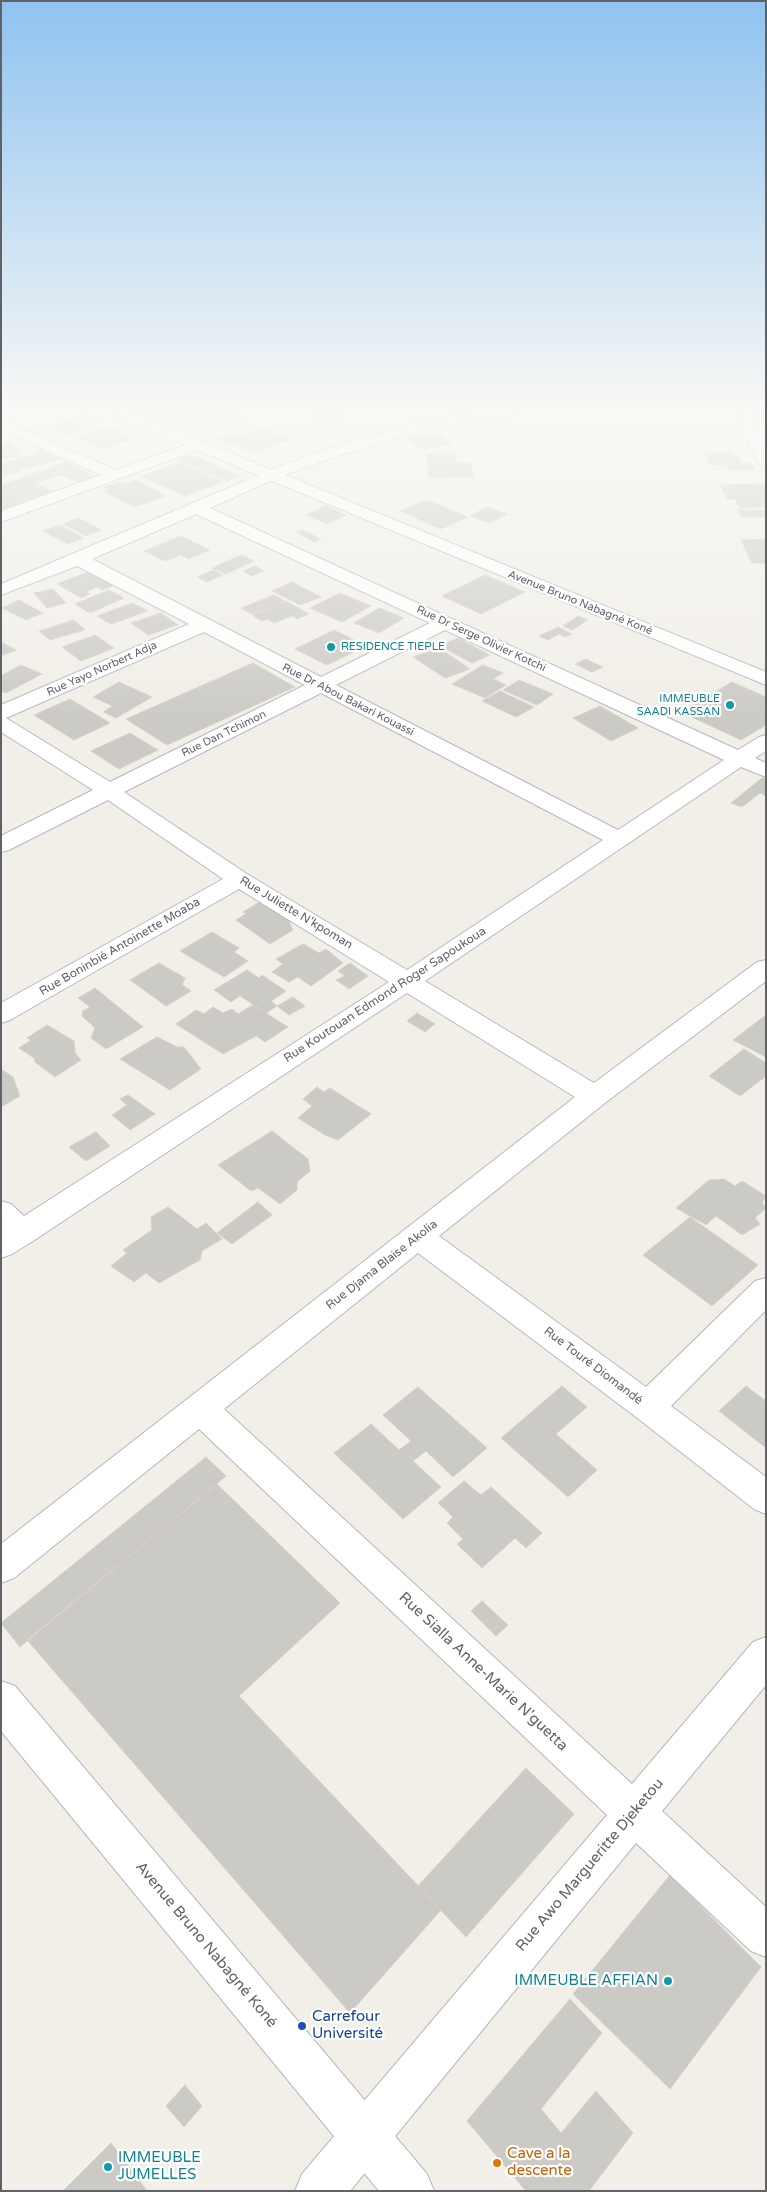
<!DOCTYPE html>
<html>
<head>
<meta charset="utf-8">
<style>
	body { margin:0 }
	#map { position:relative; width:767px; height:2192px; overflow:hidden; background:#f1efe8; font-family:"Varela Round",sans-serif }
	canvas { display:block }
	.frame { position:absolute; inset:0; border:2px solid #5f6368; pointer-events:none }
</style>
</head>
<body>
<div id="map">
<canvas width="767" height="2192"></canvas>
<div class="frame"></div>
</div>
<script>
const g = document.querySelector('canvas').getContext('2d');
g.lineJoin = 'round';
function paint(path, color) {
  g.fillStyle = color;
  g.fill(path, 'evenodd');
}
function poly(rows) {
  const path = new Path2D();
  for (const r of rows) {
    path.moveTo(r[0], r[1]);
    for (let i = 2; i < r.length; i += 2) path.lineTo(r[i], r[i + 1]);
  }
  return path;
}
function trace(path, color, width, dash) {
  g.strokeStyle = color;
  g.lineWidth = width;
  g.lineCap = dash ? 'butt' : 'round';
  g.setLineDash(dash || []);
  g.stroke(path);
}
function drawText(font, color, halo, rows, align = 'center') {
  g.font = font + ' "Varela Round",sans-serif';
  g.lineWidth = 4.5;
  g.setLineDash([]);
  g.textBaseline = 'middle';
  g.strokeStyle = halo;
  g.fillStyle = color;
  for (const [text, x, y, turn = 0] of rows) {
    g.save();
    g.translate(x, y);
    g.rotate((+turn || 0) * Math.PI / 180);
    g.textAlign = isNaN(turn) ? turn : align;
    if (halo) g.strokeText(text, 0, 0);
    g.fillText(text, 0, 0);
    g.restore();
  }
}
const building = poly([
	[154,412,219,412,181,426,149,414,154,412],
	[228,412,247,418,222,428,216,425,212,427,201,422,228,412],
	[316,412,337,412,340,420,319,422,316,412],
	[81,414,103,422,69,435,47,427,81,414],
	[107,427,133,438,105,449,78,437,107,427],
	[264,428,290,439,255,454,217,438,228,434,235,436,245,435,264,428],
	[434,432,452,444,423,450,406,438,434,432],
	[9,444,22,450,13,453,19,456,1,460,1,446,9,444],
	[41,450,61,459,23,469,7,462,25,456,28,457,38,453,35,452,41,450],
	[732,452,733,455,738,455,743,464,752,463,755,469,729,470,726,464,710,465,705,453,732,452],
	[426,453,455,453,457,463,471,463,474,477,429,478,426,453],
	[192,455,240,476,227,481,179,460,192,455],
	[65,462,95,476,77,482,61,475,36,483,52,491,37,497,8,483,65,462],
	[180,462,224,482,185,496,141,476,180,462],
	[8,463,22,470,3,477,1,465,8,463],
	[136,480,166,496,134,507,103,491,108,489,104,487,121,482,125,484,136,480],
	[8,483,37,497,24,501,1,490,1,485,8,483],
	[763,484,766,489,766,507,740,508,735,499,727,499,720,485,763,484],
	[1,490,24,501,1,510,1,490],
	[427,500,468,517,441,529,400,511,427,500],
	[325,506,346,515,327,524,305,515,325,506],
	[487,507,507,514,490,523,470,516,487,507],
	[738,510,766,510,766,517,741,517,738,510],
	[78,518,102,530,86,536,63,524,78,518],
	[60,525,84,538,67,544,43,531,60,525],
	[303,530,321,539,314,542,296,532,303,530],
	[181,536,210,550,189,559,181,555,165,561,144,551,181,536],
	[766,539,766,563,752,563,741,540,766,539],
	[241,555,254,561,226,574,212,568,241,555],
	[255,566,264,571,252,576,243,571,255,566],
	[213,570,223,575,207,582,197,577,213,570],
	[90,571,114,585,102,590,97,587,86,592,90,594,81,598,57,584,90,571],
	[485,575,525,592,481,614,442,596,485,575],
	[292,582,321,597,300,605,272,591,292,582],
	[53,589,66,603,47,608,34,593,53,589],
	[109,590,124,598,90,613,75,604,109,590],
	[340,593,371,606,342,622,310,608,340,593],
	[274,595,285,601,252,614,241,608,274,595],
	[19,600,43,613,26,620,2,608,19,600],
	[286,601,309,614,297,619,292,616,274,623,267,619,262,621,252,615,286,601],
	[132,603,148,611,111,624,97,616,132,603],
	[379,608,404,618,379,633,354,623,379,608],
	[161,613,178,625,148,635,131,623,161,613],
	[578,616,588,620,572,630,563,626,578,616],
	[74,620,85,630,50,640,39,631,74,620],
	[558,627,572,634,565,637,559,634,548,640,539,636,558,627],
	[334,630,367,646,327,665,295,649,334,630],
	[95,635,114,648,81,661,62,647,95,635],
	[458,638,490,655,472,663,440,646,458,638],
	[1,642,16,650,1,656,1,642],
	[439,648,470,669,445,678,413,657,439,648],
	[586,659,603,667,592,672,575,664,586,659],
	[253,663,295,687,167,745,126,719,253,663],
	[21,665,42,674,6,693,1,691,1,676,21,665],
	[483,665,503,673,493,679,506,685,485,698,452,684,483,665],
	[519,680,553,694,537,705,503,690,519,680],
	[119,682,152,697,116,718,103,712,113,706,93,697,119,682],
	[732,682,766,697,766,725,741,740,681,712,732,682],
	[500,691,534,707,516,717,482,701,500,691],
	[70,699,110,723,74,740,34,715,70,699],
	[600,706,638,728,611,741,573,718,600,706],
	[130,733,158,750,119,769,91,751,130,733],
	[762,778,766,779,766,796,760,793,742,807,731,803,762,778],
	[261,901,290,919,290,924,293,930,270,944,236,920,246,914,243,912,261,901],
	[212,932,239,948,234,952,248,961,224,977,180,951,212,932],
	[303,944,319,953,326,949,343,963,311,986,298,977,289,982,272,972,283,964,276,959,303,944],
	[159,963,185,978,182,985,191,991,166,1006,130,980,159,963],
	[350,963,368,976,349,989,336,980,345,976,338,971,350,963],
	[247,970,259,978,262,975,286,991,271,1001,277,1006,266,1013,240,996,231,1002,214,990,247,970],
	[95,988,143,1027,106,1049,91,1038,95,1028,82,1016,83,1011,90,1007,78,998,95,988],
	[293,997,305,1006,289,1015,277,1006,293,997],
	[253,1005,288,1027,265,1042,256,1036,223,1054,176,1024,196,1010,204,1014,213,1007,223,1013,232,1009,238,1014,253,1005],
	[417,1013,435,1024,425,1032,407,1021,417,1013],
	[766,1015,766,1057,733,1040,766,1015],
	[47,1025,74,1041,75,1053,81,1060,55,1077,35,1062,34,1058,19,1048,31,1040,27,1038,47,1025],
	[157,1037,177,1047,184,1047,201,1069,170,1090,120,1059,157,1037],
	[744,1049,766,1063,766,1076,740,1096,709,1076,744,1049],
	[1,1069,13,1077,20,1096,1,1107,1,1069],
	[317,1087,324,1092,330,1088,371,1114,338,1140,325,1135,298,1118,312,1106,303,1099,317,1087],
	[128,1095,155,1114,130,1130,112,1115,127,1105,120,1099,128,1095],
	[272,1131,308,1159,310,1171,297,1182,297,1190,280,1204,258,1188,251,1191,218,1165,272,1131],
	[96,1132,110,1146,86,1161,69,1147,96,1132],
	[724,1179,735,1186,742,1181,766,1196,762,1203,766,1208,755,1218,760,1224,742,1235,716,1216,706,1225,676,1208,709,1180,724,1179],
	[258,1202,272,1215,232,1244,217,1233,258,1202],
	[168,1207,197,1229,206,1223,222,1239,202,1251,200,1260,159,1283,146,1273,134,1282,111,1266,127,1253,123,1250,152,1230,151,1217,168,1207],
	[690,1217,758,1265,712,1306,643,1255,690,1217],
	[562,1386,587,1407,556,1434,597,1470,568,1497,501,1438,562,1386],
	[746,1386,766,1401,766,1448,719,1411,746,1386],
	[418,1387,487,1448,453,1477,426,1451,413,1461,441,1487,403,1519,334,1453,371,1424,399,1450,411,1441,383,1415,418,1387],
	[206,1457,226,1476,20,1647,1,1623,206,1457],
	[464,1481,481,1495,491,1487,542,1533,526,1548,515,1538,482,1568,457,1544,463,1539,447,1523,453,1517,438,1503,464,1481],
	[217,1484,340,1603,239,1696,441,1910,350,2013,27,1640,217,1484],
	[482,1601,508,1625,496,1636,471,1611,482,1601],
	[526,1768,574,1814,466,1937,418,1886,526,1768],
	[670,1875,761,1967,670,2089,573,1994,670,1875],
	[570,1999,602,2033,541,2109,561,2133,596,2091,633,2133,589,2191,526,2191,467,2121,570,1999],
	[185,2085,202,2106,184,2127,166,2106,185,2085],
	[111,2143,147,2191,63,2191,111,2143]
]);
const minor = poly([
	[1,420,116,470,193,442,198,440,203,442,206,445,203,448,1,522,1,511,101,475,1,430,1,420],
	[271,470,277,472,279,475,277,478,210,508,738,750,759,737,766,735,766,751,755,758,766,763,766,777,741,767,425,981,594,1083,757,962,766,960,766,981,605,1103,439,1236,646,1387,755,1281,766,1278,766,1310,671,1406,766,1477,766,1514,754,1509,636,1417,418,1253,224,1409,632,1784,753,1642,766,1637,766,1685,662,1811,766,1907,766,1957,751,1951,636,1843,350,2191,295,2191,302,2174,607,1815,199,1429,14,1578,1,1583,1,1544,575,1097,407,993,33,1241,12,1254,1,1258,1,1201,11,1204,24,1216,389,982,239,889,10,1020,1,1023,1,1003,223,879,108,800,9,850,1,852,1,836,93,790,1,732,1,705,189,624,77,566,1,595,1,584,271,470],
	[196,514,430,623,321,677,92,559,196,514],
	[445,630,724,760,618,830,336,685,445,630],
	[204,632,305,685,110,782,6,718,204,632],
	[321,693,603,840,407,970,247,874,124,792,321,693]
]);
const tertiary = poly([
	[111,412,131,412,277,472,279,475,277,478,271,480,265,478,113,415,111,412],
	[1,1681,15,1686,427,2174,434,2191,379,2191,1,1731,1,1681]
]);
const secondary = poly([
	[470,412,517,412,515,415,510,416,473,420,415,432,331,458,285,475,766,672,766,685,265,478,263,475,265,472,319,452,407,425,470,412],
	[738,412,752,412,757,429,766,446,766,466,760,464,758,461,741,429,738,412]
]);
const markers = [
	[331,647,5,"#0f9aa8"],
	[730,705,5,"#0f9aa8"],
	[668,1981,5,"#0f9aa8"],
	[302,2026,5,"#1a4fb4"],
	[497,2163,5,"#e8710a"],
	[108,2167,5,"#0f9aa8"]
];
const farStreetnames = [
	["Avenue Bruno Nabagné Koné",580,603,22],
	["Rue Dr Serge Olivier Kotchi",481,639,25],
	["Rue Yayo Norbert Adja",102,669,-24],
	["Rue Dr Abou Bakari Kouassi",348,700,27],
	["Rue Dan Tchimon",224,734,-26]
];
const farCulturenames = [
	["RESIDENCE TIEPLE",341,647],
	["IMMEUBLE",720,699,"right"],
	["SAADI KASSAN",720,712,"right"]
];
const streetNames = [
	["Rue Juliette N'kpoman",296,913,31],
	["Rue Boninbié Antoinette Moaba",120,947,-30],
	["Rue Koutouan Edmond Roger Sapoukoua",385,995,-33],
	["Rue Djama Blaise Akolia",382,1265,-38],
	["Rue Touré Diomandé",593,1366,37]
];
const nearStreetnames = [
	["Rue Sialla Anne-Marie N'guetta",483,1672,43],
	["Rue Awo Margueritte Djeketou",590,1865,-50],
	["Avenue Bruno Nabagné Koné",206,1945,50]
];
const nearCulturenames = [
	["IMMEUBLE AFFIAN",658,1981],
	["IMMEUBLE",118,2158,"left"],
	["JUMELLES",118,2175,"left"]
];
const nearTransitnames = [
	["Carrefour",312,2017],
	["Université",312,2034]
];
const nearFoodnames = [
	["Cave a la",507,2154],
	["descente",507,2171]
];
paint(building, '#cccac5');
trace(building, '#d6d1c6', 1);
trace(minor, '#b5b8bc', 2);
trace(tertiary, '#b5b8bc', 2);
trace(secondary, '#b6babf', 2);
paint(minor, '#fff');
paint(tertiary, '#fff');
paint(secondary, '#fff');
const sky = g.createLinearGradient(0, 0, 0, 719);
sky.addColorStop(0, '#8fc3f1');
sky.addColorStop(0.57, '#f9f8f5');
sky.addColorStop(1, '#f9f8f500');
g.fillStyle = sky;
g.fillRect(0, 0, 767, 719);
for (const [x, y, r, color] of markers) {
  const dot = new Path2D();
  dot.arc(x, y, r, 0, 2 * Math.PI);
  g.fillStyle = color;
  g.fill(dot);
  trace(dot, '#fff', 2);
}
drawText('11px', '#5f6368', '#fff', farStreetnames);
drawText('11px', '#0d838f', '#fff', farCulturenames, 'left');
drawText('12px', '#5f6368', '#fff', streetNames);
drawText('15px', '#5f6368', '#fff', nearStreetnames);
drawText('15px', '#0d838f', '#fff', nearCulturenames, 'right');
drawText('15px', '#164399', '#fff', nearTransitnames, 'left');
drawText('15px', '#c56008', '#fff', nearFoodnames, 'left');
</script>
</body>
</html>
